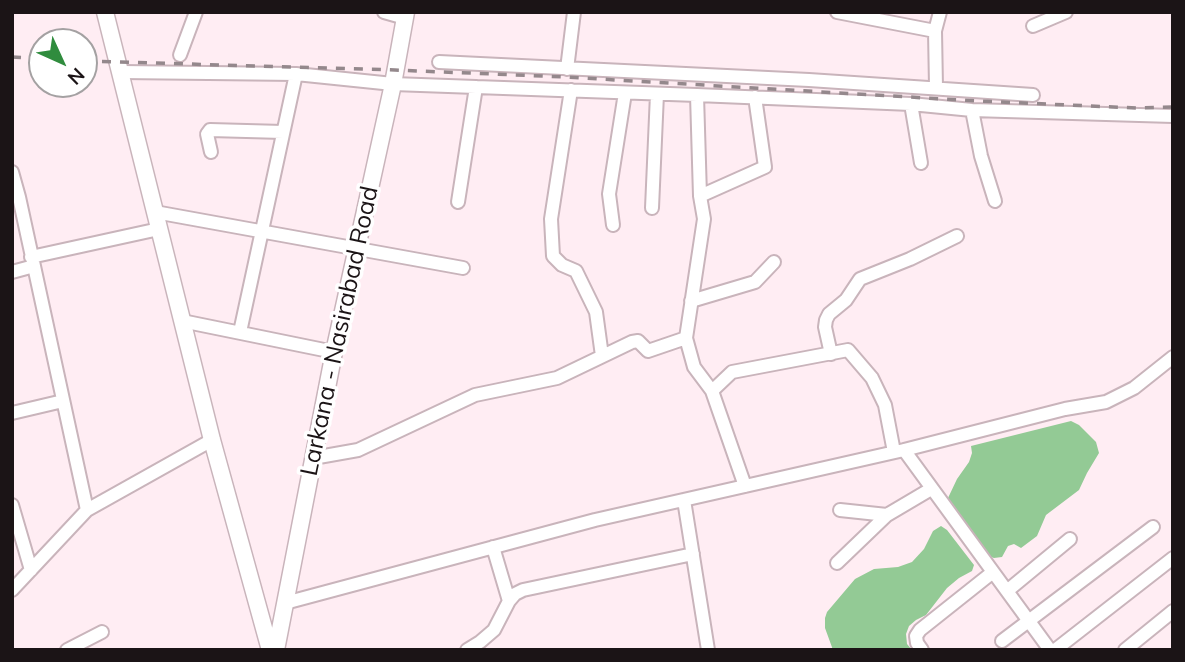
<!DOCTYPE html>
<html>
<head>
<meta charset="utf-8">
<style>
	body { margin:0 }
	#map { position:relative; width:1185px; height:662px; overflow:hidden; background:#ffedf3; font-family:Mulish,sans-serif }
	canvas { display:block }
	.frame { position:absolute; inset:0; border:14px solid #1b1416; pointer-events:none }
	.north { position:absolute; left:28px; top:28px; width:70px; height:70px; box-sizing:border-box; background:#fff; border:2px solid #a4a1a2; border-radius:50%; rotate:135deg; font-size:19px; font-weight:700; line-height:28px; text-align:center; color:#1b1416 }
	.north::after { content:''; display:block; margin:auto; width:24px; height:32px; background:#308c3e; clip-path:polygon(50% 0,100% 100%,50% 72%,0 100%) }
</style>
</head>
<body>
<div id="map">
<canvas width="1185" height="662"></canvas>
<div class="frame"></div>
<div class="north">N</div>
</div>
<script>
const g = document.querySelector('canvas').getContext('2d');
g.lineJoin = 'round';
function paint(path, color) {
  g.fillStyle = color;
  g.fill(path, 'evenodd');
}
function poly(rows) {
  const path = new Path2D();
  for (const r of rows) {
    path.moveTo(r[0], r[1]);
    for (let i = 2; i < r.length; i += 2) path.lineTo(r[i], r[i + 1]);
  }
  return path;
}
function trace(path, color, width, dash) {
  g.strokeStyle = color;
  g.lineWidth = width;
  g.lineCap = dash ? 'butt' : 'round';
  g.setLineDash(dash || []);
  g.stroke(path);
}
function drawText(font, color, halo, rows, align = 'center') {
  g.font = font + ' Mulish,sans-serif';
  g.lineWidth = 7;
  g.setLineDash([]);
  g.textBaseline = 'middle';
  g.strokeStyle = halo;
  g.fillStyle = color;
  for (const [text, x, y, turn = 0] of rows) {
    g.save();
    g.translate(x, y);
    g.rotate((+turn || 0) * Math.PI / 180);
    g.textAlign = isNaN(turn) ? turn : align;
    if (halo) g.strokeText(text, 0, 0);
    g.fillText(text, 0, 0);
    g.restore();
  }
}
const water = poly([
	[1071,421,1079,425,1096,442,1099,453,1087,473,1079,490,1046,515,1037,536,1021,548,1014,544,1008,546,1002,557,994,558,985,555,952,511,948,498,957,479,969,462,972,453,971,446],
	[941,526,947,530,974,565,972,571,959,578,947,588,926,615,916,620,909,626,906,634,907,644,912,650,833,650,825,628,825,618,827,612,855,579,874,569,898,567,912,562,924,549,933,531]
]);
const street = poly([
	[384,12,405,18],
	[837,12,935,31],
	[1033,26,1066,12],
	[180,55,196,12],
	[439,62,809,80,1033,95],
	[567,69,574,12],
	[121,72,296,74,393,84,697,95,911,104,972,110,1173,116],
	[936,87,935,31,940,12],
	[571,90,551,219,553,256,562,265,576,271,596,312,602,356],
	[697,95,700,196,704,219,686,338,694,367,712,391,745,486],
	[911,104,921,163],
	[972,110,981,156,995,201],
	[211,152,207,134,210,130,283,132],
	[12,172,19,197,87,510],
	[700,196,765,167,755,97],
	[458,202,476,87],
	[652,208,657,94],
	[155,212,463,268],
	[613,225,609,194,625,93],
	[31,257,159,229],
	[12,272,34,266],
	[691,301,755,282,774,262],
	[182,321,334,352],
	[240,332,296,74],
	[831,354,825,327,826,320,829,314,846,300,860,279,910,259,957,236],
	[712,391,732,372,848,350,872,378,885,405,894,452],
	[12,413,63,401],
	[904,450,1050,650],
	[313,458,358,450,475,395,557,378,632,342,638,341,648,351,686,338],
	[684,500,708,650],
	[12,505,31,570],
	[840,510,887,515],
	[493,547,509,601],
	[837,563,887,515,931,489],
	[12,590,87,510,212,440],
	[1007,591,1070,539],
	[285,603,595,520,904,450,1065,409,1106,402,1134,388,1173,357],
	[1002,641,1153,527],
	[67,650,102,632],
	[467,650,480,642,494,630,509,601,515,594,523,590,693,554],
	[922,650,917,643,916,636,920,630,993,572],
	[1055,650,1173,558],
	[1125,650,1173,611]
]);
const secondary = poly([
	[105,12,212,440,270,650],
	[276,650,334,352,393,84,406,12]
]);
const rail = poly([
	[12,57,42,59],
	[84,61,395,70,565,77,978,101,1136,108,1173,107]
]);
const streetNames = [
	["Larkana - Nasirabad Road",340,331,-78]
];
paint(water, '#93ca95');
trace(street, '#c9b4bb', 16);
trace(secondary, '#c9b4bb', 19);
trace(street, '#fff', 12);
trace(secondary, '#fff', 16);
trace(rail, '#94888c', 3.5, [9, 9]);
drawText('24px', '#1b1416', '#fff', streetNames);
</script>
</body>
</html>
